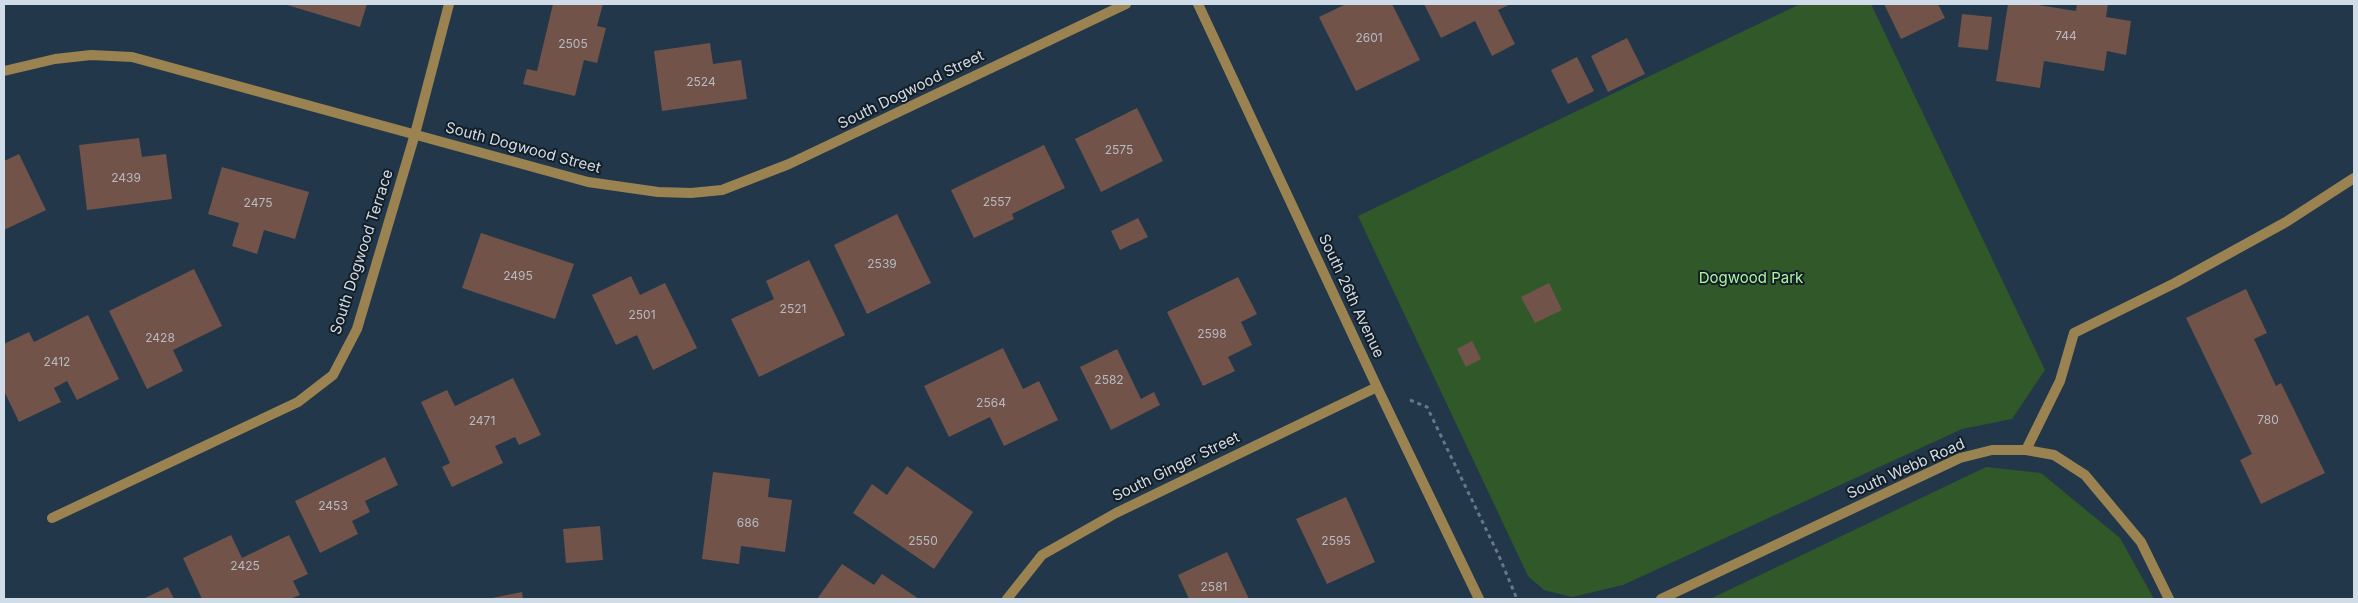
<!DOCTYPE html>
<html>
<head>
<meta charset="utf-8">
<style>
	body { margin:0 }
	#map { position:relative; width:2358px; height:603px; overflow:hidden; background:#22374a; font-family:Inter,sans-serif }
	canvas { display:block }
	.frame { position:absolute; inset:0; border:5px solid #d0dde9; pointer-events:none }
</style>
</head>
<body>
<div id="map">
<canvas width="2358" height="603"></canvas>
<div class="frame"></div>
</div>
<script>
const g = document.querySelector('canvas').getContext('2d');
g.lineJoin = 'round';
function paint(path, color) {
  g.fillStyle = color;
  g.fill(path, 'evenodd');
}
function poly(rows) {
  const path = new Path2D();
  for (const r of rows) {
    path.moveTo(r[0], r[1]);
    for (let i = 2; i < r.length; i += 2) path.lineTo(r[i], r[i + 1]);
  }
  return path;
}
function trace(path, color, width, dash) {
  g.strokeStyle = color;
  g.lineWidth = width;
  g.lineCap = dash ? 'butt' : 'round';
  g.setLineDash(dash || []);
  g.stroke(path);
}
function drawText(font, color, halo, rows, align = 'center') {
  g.font = font + ' Inter,sans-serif';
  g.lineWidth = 4;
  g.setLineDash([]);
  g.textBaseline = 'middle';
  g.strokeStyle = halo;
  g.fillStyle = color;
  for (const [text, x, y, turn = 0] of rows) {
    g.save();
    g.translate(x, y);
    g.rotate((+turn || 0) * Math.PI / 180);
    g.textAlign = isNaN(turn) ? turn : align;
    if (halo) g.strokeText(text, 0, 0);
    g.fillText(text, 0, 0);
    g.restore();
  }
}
const green = poly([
	[1800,4,1871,4,2045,370,2012,419,1962,429,1623,585,1572,597,1544,590,1528,576,1358,216],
	[1986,467,2041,473,2120,538,2154,599,1710,599]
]);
const building = poly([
	[284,4,367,4,360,27],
	[553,4,603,4,597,26,606,28,597,63,584,60,575,96,523,84,527,69,537,71],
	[1346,4,1392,4,1420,60,1356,91,1319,17],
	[1424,4,1511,4,1498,10,1515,44,1492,56,1475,21,1441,38],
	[1884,4,1938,4,1945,18,1901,39],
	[2008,4,2032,4,2076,11,2077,4,2108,4,2106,17,2131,21,2126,55,2107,51,2104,71,2044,61,2040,88,1996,81],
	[1962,14,1992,17,1988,50,1958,47],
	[1627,38,1645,74,1608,92,1591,56],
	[710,43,713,64,741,60,747,99,662,111,654,51],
	[1577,57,1594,91,1568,104,1551,70],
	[1137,108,1163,161,1101,192,1075,139],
	[139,138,142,157,166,154,172,199,87,210,79,145],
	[1044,145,1065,188,1012,214,1014,219,974,238,951,190],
	[19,154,46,210,4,230,4,161],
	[222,167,309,192,295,239,264,230,257,254,232,246,239,223,208,214],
	[897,214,931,283,867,314,834,245],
	[1138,218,1148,237,1120,250,1111,231],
	[481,233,574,264,555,319,462,288],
	[809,260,845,335,759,377,731,319,774,299,766,281],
	[194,269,222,326,173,350,183,371,147,389,109,311],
	[631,276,640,295,665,283,697,348,653,370,637,335,616,345,592,295],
	[1238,277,1257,314,1241,322,1252,345,1228,357,1235,371,1203,386,1167,312],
	[1549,283,1562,310,1535,323,1521,297],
	[2246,289,2267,333,2254,339,2276,386,2281,383,2325,473,2261,504,2240,460,2252,454,2186,318],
	[88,315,119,379,77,400,67,381,54,388,61,402,19,422,4,391,4,344,29,332,34,342],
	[1472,341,1481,359,1466,367,1457,349],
	[1003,348,1023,389,1039,381,1058,420,1004,446,990,417,949,437,924,386],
	[1117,349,1141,399,1154,392,1160,405,1111,430,1080,367],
	[513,378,541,435,519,445,515,437,495,446,503,463,452,487,442,467,450,463,421,402,447,390,455,406],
	[385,457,398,485,365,501,370,512,352,521,358,534,320,553,295,501],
	[907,466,973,512,934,569,853,513,872,484,887,495],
	[713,472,770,479,768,497,792,500,785,552,741,546,739,564,702,559],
	[1346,497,1375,562,1327,584,1296,519],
	[600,526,603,560,566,563,563,529],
	[231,535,242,558,289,535,308,574,293,581,300,595,290,599,202,599,183,558],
	[1227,552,1249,599,1189,599,1178,575],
	[842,564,874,585,882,574,919,599,817,599],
	[168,587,174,599,143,599],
	[522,592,523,599,492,599,492,598]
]);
const path = poly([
	[1410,400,1427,407,1499,556,1517,599]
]);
const lane = poly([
	[2026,450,2060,381,2074,333,2175,283,2286,222,2354,178]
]);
const street = poly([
	[1198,4,1377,387,1479,599],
	[4,71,55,59,91,55,132,57,588,182,658,192,691,193,722,190,789,164,1126,4],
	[52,518,298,402,333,375,357,329,415,134,449,4],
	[1007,599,1042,555,1116,513,1377,387],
	[1661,599,1960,458,1992,450,2026,450,2054,455,2085,475,2141,542,2169,599]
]);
const numberNames = [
	["744",2066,36],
	["2601",1369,38],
	["2505",573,44],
	["2524",701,82],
	["2575",1119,150],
	["2439",126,178],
	["2557",997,202],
	["2475",258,203],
	["2539",882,264],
	["2495",518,276],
	["2521",793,309],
	["2501",642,315],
	["2598",1212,334],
	["2428",160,338],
	["2412",57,362],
	["2582",1109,380],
	["2564",991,403],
	["780",2268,420],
	["2471",482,421],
	["2453",333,506],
	["686",748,523],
	["2550",923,541],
	["2595",1336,541],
	["2425",245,566],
	["2581",1214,587]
];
const streetNames = [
	["South Dogwood Street",911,90,-26],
	["South Dogwood Street",523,148,15],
	["South Dogwood Terrace",362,252,-72],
	["South 26th Avenue",1351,296,65],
	["South Ginger Street",1176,467,-26],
	["South Webb Road",1906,469,-24]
];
const parkNames = [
	["Dogwood Park",1751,278]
];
paint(green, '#315829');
paint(building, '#715349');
trace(path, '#667888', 3, [4, 4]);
trace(lane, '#9a8350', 10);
trace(street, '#9a8350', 10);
drawText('12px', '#b8bac1', null, numberNames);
drawText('15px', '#d0dde9', '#141e26', streetNames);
drawText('15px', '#adf59e', '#141e26', parkNames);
</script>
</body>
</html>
